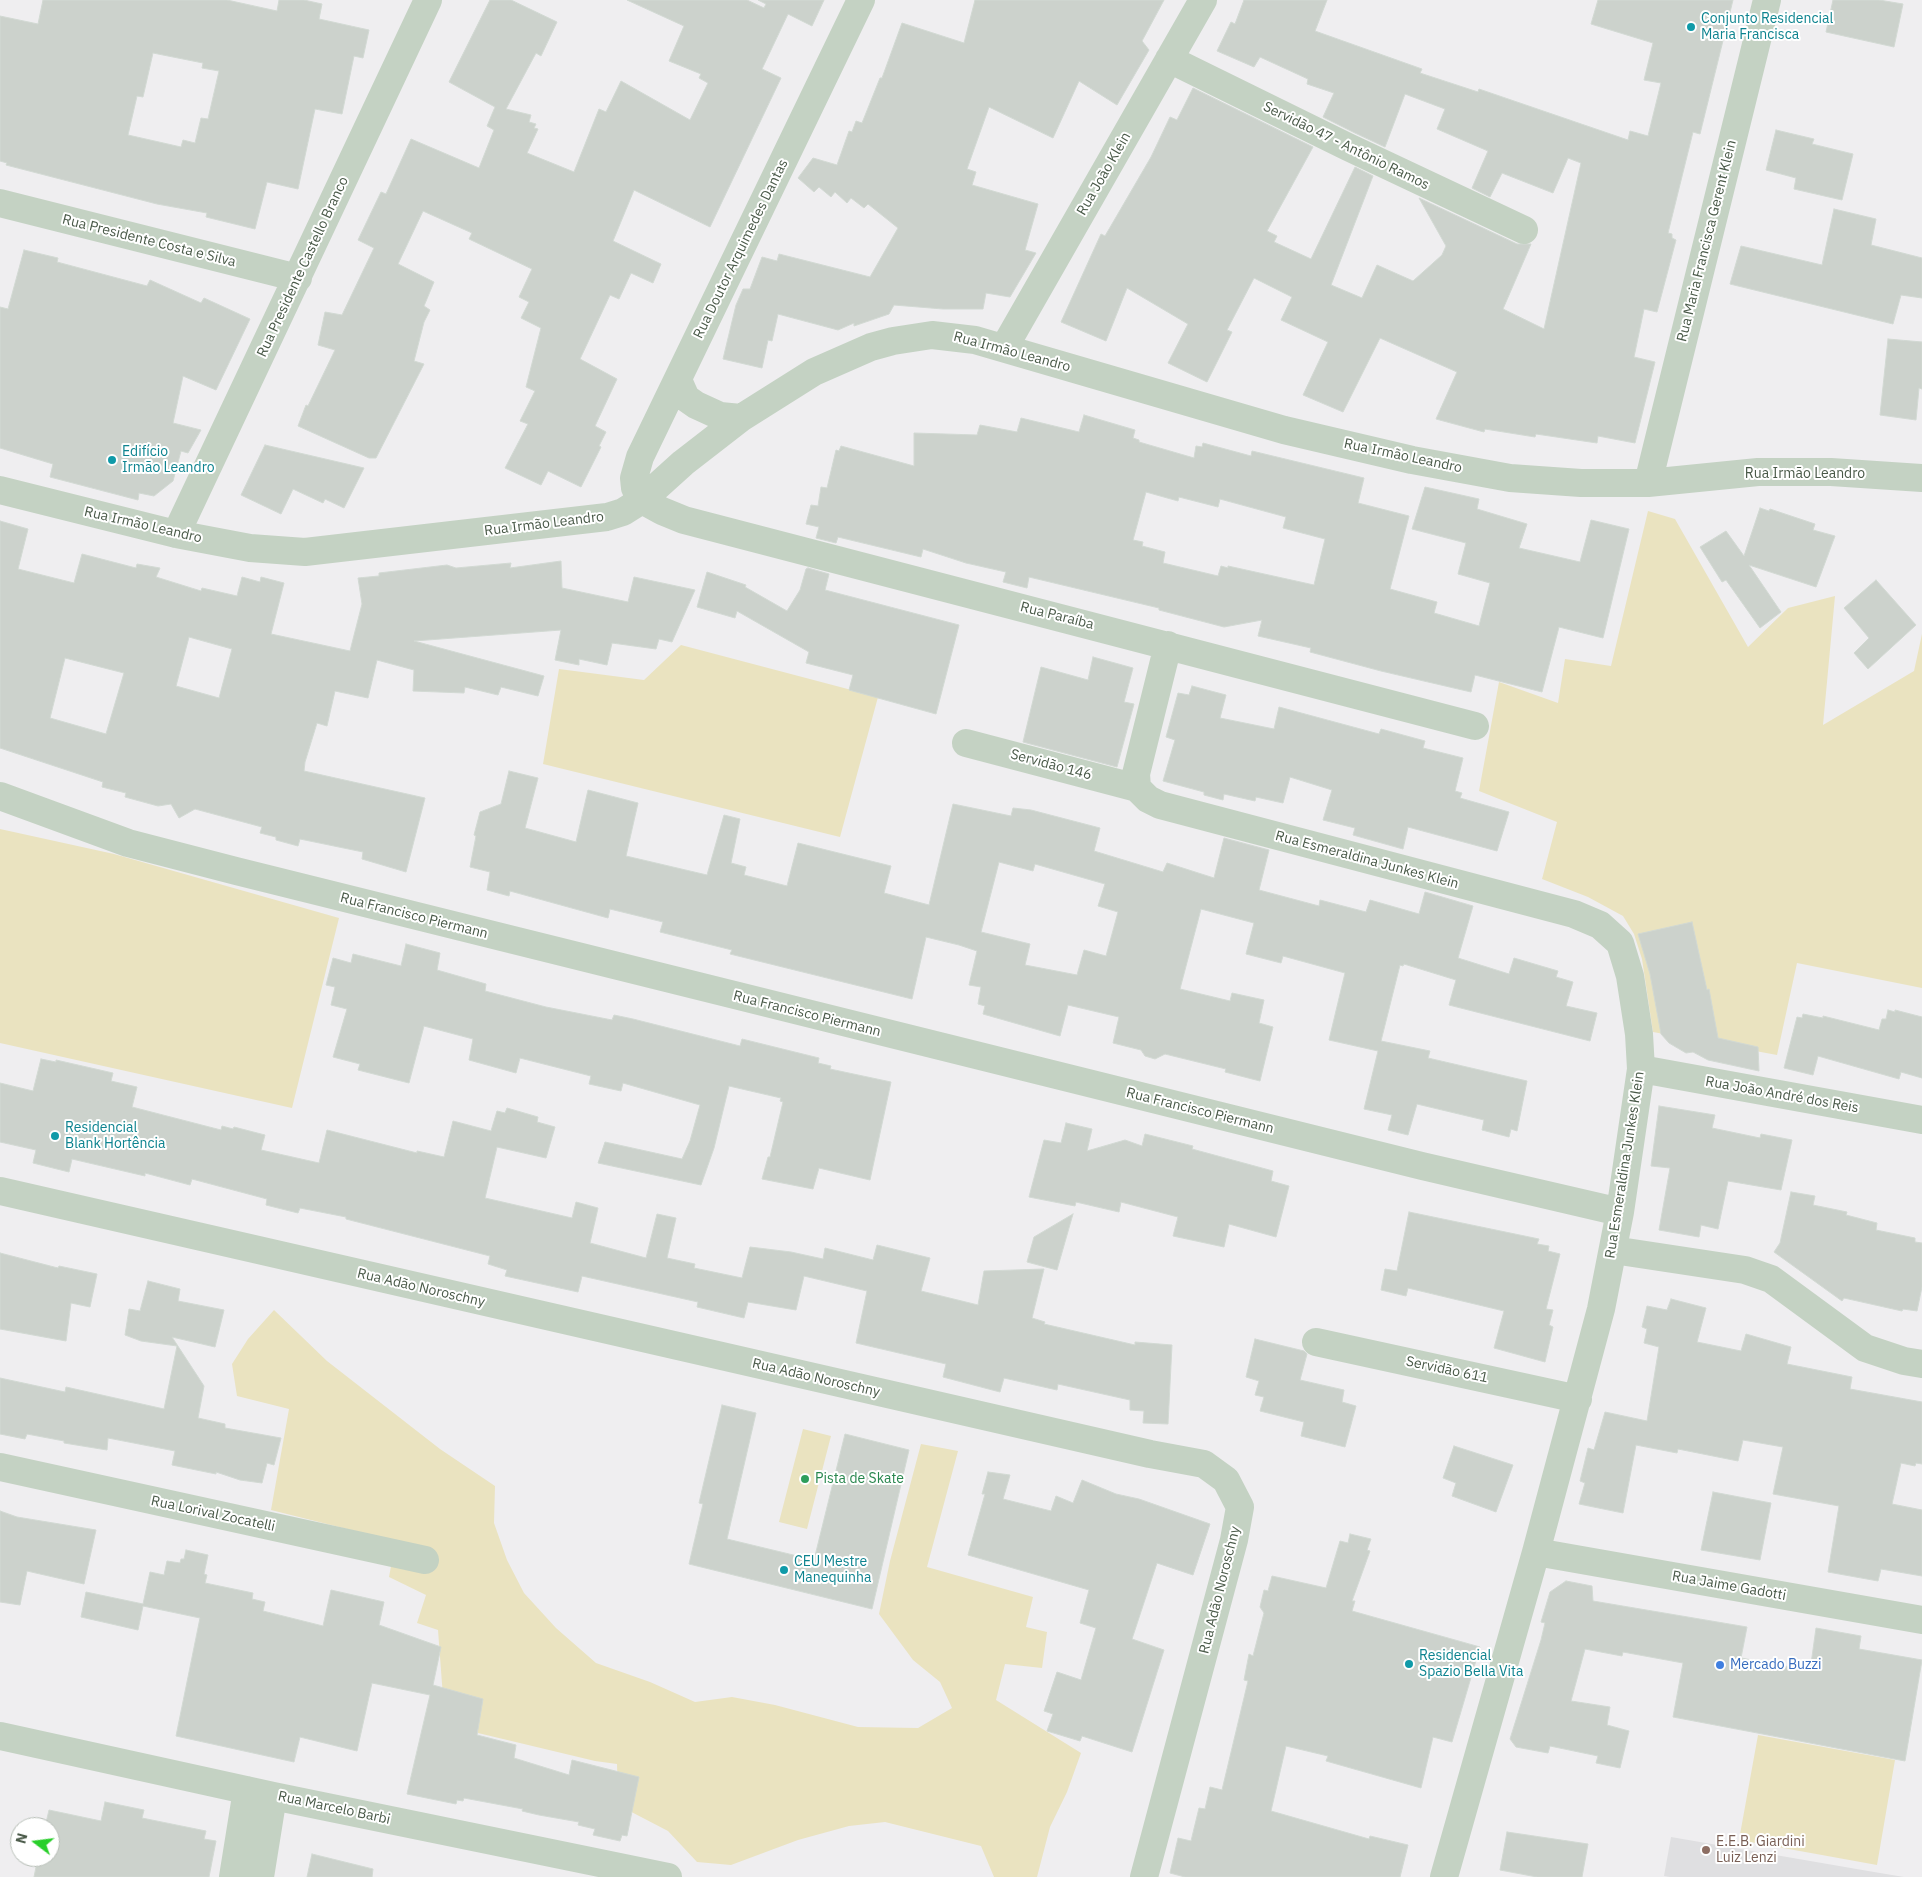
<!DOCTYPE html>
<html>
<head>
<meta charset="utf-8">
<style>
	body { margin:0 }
	#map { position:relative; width:1922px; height:1877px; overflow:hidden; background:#efeef0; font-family:"IBM Plex Sans",sans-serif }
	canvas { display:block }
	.north { position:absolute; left:10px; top:1817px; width:50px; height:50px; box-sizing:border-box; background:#fff; border:1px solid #b6bdb6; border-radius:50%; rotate:285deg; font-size:14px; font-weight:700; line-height:20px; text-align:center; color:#495948 }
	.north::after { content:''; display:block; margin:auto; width:18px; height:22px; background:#29cf2b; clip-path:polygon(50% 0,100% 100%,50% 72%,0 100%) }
</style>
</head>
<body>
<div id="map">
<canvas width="1922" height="1877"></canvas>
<div class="north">N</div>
</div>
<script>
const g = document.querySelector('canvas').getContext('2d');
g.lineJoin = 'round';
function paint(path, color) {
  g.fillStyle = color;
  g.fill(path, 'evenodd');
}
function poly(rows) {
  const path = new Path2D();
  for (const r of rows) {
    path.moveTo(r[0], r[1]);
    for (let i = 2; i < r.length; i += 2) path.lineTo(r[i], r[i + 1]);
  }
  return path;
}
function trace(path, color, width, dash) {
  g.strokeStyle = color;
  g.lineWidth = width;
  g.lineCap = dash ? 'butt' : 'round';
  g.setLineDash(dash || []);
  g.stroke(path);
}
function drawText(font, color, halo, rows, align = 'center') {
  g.font = font + ' "IBM Plex Sans",sans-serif';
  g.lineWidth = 4;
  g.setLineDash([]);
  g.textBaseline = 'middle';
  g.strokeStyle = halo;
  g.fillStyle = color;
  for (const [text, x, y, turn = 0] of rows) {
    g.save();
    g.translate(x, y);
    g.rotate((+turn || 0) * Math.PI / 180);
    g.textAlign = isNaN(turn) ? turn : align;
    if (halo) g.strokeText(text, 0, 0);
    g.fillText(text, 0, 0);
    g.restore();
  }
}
const education = poly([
	[1671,1837,1874,1872,1904,1877,1670,1877,1664,1876]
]);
const green = poly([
	[1648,511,1675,519,1748,647,1788,608,1835,596,1823,725,1914,671,1922,634,1922,988,1797,963,1777,1055,1653,1032,1642,959,1634,934,1623,916,1588,897,1542,879,1557,822,1479,791,1499,682,1558,703,1565,659,1611,666],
	[681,645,878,697,840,837,543,764,559,669,644,680],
	[0,829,114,854,339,918,292,1108,0,1043],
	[274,1310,327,1361,440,1449,495,1486,494,1523,507,1560,524,1593,556,1628,596,1663,650,1682,695,1702,732,1697,775,1705,858,1727,918,1728,952,1708,940,1682,913,1660,879,1614,890,1561,921,1444,958,1451,927,1567,1033,1597,1026,1627,1047,1632,1042,1668,1005,1664,996,1700,1081,1753,1067,1792,1050,1827,1037,1877,994,1877,981,1846,885,1822,849,1826,798,1840,731,1865,697,1862,668,1831,618,1805,617,1764,595,1761,478,1733,472,1703,443,1697,438,1630,417,1623,426,1595,389,1577,395,1545,379,1537,271,1510,289,1409,237,1396,232,1364,248,1339],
	[803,1429,831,1436,807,1529,779,1522],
	[1758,1735,1895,1760,1877,1865,1739,1840]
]);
const building = poly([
	[43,0,227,0,277,11,279,0,304,0,322,4,319,19,369,30,363,58,354,56,342,114,315,109,298,189,267,182,255,229,206,217,207,213,157,204,6,165,7,163,0,161,0,16,38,24,43,0],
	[153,53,203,63,202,68,219,71,208,119,201,118,195,143,183,140,181,147,128,135,137,96,143,97,153,53],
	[490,0,511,0,557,22,541,56,536,53,506,109,531,115,529,122,536,124,534,128,538,129,527,153,574,172,599,109,606,112,621,81,690,120,708,83,699,78,701,74,669,61,684,26,627,0,747,0,764,8,766,4,758,0,824,0,812,26,788,14,762,69,781,78,710,227,634,190,613,241,661,264,653,283,631,273,619,299,610,295,580,359,617,379,595,426,606,432,599,446,601,447,581,487,548,471,541,485,505,468,528,424,520,421,535,391,526,387,541,328,521,318,529,302,519,297,532,269,469,239,472,233,423,211,398,264,434,282,424,306,430,310,424,322,414,361,424,364,376,458,369,458,298,426,306,405,308,406,335,350,318,345,325,312,342,315,374,248,358,240,381,192,386,194,411,139,479,168,494,130,487,126,495,107,449,82,490,0],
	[975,0,1164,0,1142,41,1149,50,1117,105,1079,81,1053,138,989,107,967,169,976,172,972,185,1038,204,1025,250,1036,253,1010,297,986,293,983,309,943,309,894,305,889,314,854,326,854,323,838,330,778,314,772,341,768,340,762,368,723,359,736,305,743,289,750,289,762,257,777,261,779,254,870,277,898,228,868,204,864,208,851,198,847,203,835,192,831,197,819,187,814,192,798,178,813,158,837,165,849,131,852,132,856,121,862,123,880,78,882,78,902,23,964,43,975,0],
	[1244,0,1327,0,1315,31,1422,69,1420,73,1478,92,1479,89,1628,140,1630,131,1648,136,1661,83,1644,80,1653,43,1591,24,1598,0,1733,0,1700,134,1693,132,1668,233,1672,234,1672,238,1676,240,1657,312,1644,309,1634,357,1655,362,1635,443,1598,436,1597,443,1536,434,1535,437,1485,429,1484,432,1436,419,1457,372,1380,338,1343,412,1303,395,1328,342,1281,320,1292,297,1254,278,1227,330,1232,332,1207,382,1168,363,1188,324,1127,288,1106,341,1061,322,1101,234,1105,236,1151,157,1170,117,1177,120,1193,88,1313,147,1267,231,1277,236,1274,242,1311,259,1355,167,1373,176,1331,285,1362,298,1377,265,1413,281,1442,255,1446,246,1419,198,1517,244,1531,244,1503,309,1544,329,1581,163,1568,158,1553,193,1502,173,1490,197,1472,188,1488,151,1437,129,1445,109,1405,94,1385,147,1355,133,1323,117,1334,93,1307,84,1308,79,1260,57,1254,67,1217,51,1231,22,1235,24,1244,0],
	[1833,0,1879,0,1903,4,1894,47,1826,32,1833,0],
	[1776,130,1814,139,1812,144,1853,154,1842,200,1794,189,1796,178,1766,170,1776,130],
	[1834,209,1876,219,1871,245,1922,258,1922,298,1901,295,1893,324,1730,284,1741,246,1822,265,1834,209],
	[24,250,58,258,57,262,147,286,150,280,201,303,204,298,250,319,216,390,183,376,173,423,201,430,188,453,181,451,173,481,154,496,139,493,138,500,50,477,53,464,0,448,0,307,8,309,24,250],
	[1888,339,1922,342,1922,389,1919,388,1916,420,1880,415,1888,339],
	[1084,415,1135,430,1133,438,1139,440,1139,442,1194,458,1196,446,1202,447,1203,443,1251,456,1252,451,1364,478,1358,503,1409,516,1390,589,1437,602,1434,613,1479,626,1490,583,1458,574,1466,543,1412,529,1425,487,1479,499,1477,509,1527,524,1519,548,1580,562,1591,520,1629,529,1603,638,1559,627,1542,692,1475,675,1471,692,1381,671,1310,652,1311,648,1258,636,1262,620,1224,627,1159,610,1159,608,1029,577,1027,588,1003,582,1006,572,966,563,923,549,921,557,838,537,836,543,816,538,819,527,806,524,811,505,818,506,821,487,827,488,836,450,839,451,841,446,914,466,914,433,977,435,980,425,1017,432,1021,418,1079,432,1084,415],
	[1146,492,1178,501,1179,497,1218,507,1220,499,1286,517,1283,528,1325,539,1314,585,1228,566,1228,568,1221,566,1218,576,1163,563,1165,552,1142,546,1143,542,1133,540,1146,492],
	[265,445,364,468,344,508,325,499,323,503,293,489,281,514,241,495,265,445],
	[1760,508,1769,511,1770,509,1815,524,1813,530,1835,536,1816,587,1749,565,1781,612,1760,628,1726,580,1722,582,1700,547,1726,531,1744,556,1760,508],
	[0,521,28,529,18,569,74,583,82,554,136,568,137,564,160,568,156,577,201,591,202,588,237,596,242,577,260,582,261,577,284,583,271,634,350,651,362,604,358,578,379,576,379,573,447,565,456,568,511,563,510,568,561,561,562,588,628,602,634,577,695,590,672,642,659,639,656,649,612,643,607,665,579,659,579,665,555,660,561,630,414,641,544,676,538,696,501,687,498,695,465,687,464,693,413,691,414,670,377,660,368,698,335,691,327,726,317,723,305,762,304,771,425,798,406,872,362,859,363,852,300,839,298,846,276,840,276,837,260,833,262,827,195,809,179,818,171,804,158,806,125,797,126,793,102,787,103,782,0,748,0,521],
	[189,637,232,649,219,698,176,686,189,637],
	[65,658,124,673,106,734,50,718,65,658],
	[808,568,829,574,825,590,959,625,936,714,849,690,853,675,806,663,809,652,737,611,735,618,697,607,707,572,746,585,745,587,787,611,800,590,806,569,808,568],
	[1876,580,1916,625,1868,669,1854,653,1869,638,1844,608,1876,580],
	[1093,657,1133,668,1124,702,1134,704,1117,767,1023,742,1041,667,1088,680,1093,657],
	[1192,686,1226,695,1220,718,1274,729,1279,707,1379,734,1381,729,1425,741,1423,748,1463,758,1455,791,1462,793,1460,798,1509,812,1497,851,1408,827,1403,849,1353,835,1355,828,1323,820,1332,790,1290,777,1283,803,1256,797,1255,801,1224,794,1223,800,1204,795,1204,792,1163,781,1175,740,1166,737,1178,693,1189,695,1192,686],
	[509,771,538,778,525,828,576,842,588,790,638,803,626,856,707,875,724,815,740,819,731,863,746,867,744,875,787,886,798,843,891,866,884,893,929,905,953,804,1011,816,1013,808,1031,810,1100,828,1094,851,1163,872,1167,863,1214,878,1224,838,1269,850,1259,890,1319,906,1320,900,1366,912,1370,900,1419,914,1425,892,1473,906,1458,958,1509,974,1514,958,1558,971,1556,977,1573,982,1566,1006,1597,1013,1590,1041,1449,1005,1456,980,1404,964,1403,966,1400,965,1381,1041,1430,1051,1428,1058,1527,1081,1517,1131,1511,1129,1509,1137,1482,1130,1484,1120,1417,1104,1408,1135,1388,1130,1392,1115,1364,1109,1378,1051,1329,1040,1345,973,1283,956,1281,963,1246,954,1254,923,1201,909,1180,989,1230,1001,1232,993,1264,1000,1259,1023,1273,1027,1260,1081,1225,1072,1226,1069,1165,1054,1155,1059,1145,1056,1141,1050,1113,1043,1119,1017,1068,1005,1060,1036,983,1014,985,1006,978,1004,981,987,969,985,977,951,959,945,926,937,912,999,730,954,732,950,660,932,663,922,610,909,608,918,510,891,509,896,487,890,490,872,470,867,476,836,474,835,480,812,501,804,509,771],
	[999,862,1033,871,1035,864,1105,884,1098,906,1118,912,1106,956,1084,950,1077,975,1025,965,1030,944,981,932,999,862],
	[1692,922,1707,990,1709,989,1718,1038,1758,1047,1759,1071,1708,1060,1693,1052,1686,1053,1669,1043,1661,1034,1650,974,1638,934,1692,922],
	[406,944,440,953,437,970,486,984,485,991,546,1007,612,1020,614,1015,633,1019,740,1046,742,1039,819,1058,818,1063,831,1066,830,1069,891,1082,870,1180,819,1168,813,1189,762,1179,768,1157,770,1157,783,1102,780,1101,781,1098,729,1086,714,1148,701,1185,598,1163,605,1142,682,1159,690,1141,700,1105,623,1083,621,1091,589,1084,591,1076,520,1058,516,1073,469,1060,473,1039,424,1026,409,1083,358,1070,360,1064,333,1057,347,1009,331,1005,335,987,326,985,333,958,351,963,353,954,401,966,406,944],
	[1888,1010,1895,1012,1895,1010,1922,1017,1922,1078,1901,1072,1899,1079,1818,1056,1813,1075,1784,1068,1797,1017,1802,1018,1803,1014,1823,1018,1823,1016,1879,1030,1882,1019,1886,1019,1888,1010],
	[41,1059,56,1062,56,1060,113,1073,111,1081,137,1087,132,1107,221,1130,222,1126,233,1129,234,1127,265,1135,261,1150,319,1163,327,1130,417,1153,417,1151,444,1157,453,1121,491,1131,497,1111,505,1113,507,1108,538,1117,537,1122,555,1127,546,1158,497,1147,485,1198,572,1218,576,1202,598,1208,590,1243,646,1258,657,1214,676,1218,667,1258,695,1264,694,1268,742,1278,750,1247,791,1252,823,1259,825,1248,873,1260,877,1245,930,1258,921,1291,978,1305,984,1271,1044,1269,1032,1318,1045,1322,1044,1324,1135,1345,1135,1342,1172,1345,1168,1424,1143,1423,1144,1411,1130,1410,1130,1400,1058,1384,1057,1390,1004,1378,1000,1392,943,1377,946,1364,856,1343,867,1291,804,1276,796,1310,748,1302,744,1318,697,1307,698,1302,582,1276,578,1292,505,1276,507,1270,488,1264,490,1256,346,1219,346,1217,300,1208,298,1213,266,1205,267,1199,192,1179,190,1185,145,1173,145,1176,72,1159,69,1172,33,1163,36,1150,0,1142,0,1083,33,1091,41,1059],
	[1659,1106,1715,1115,1712,1128,1760,1138,1761,1134,1792,1140,1781,1190,1728,1181,1718,1229,1701,1225,1699,1237,1659,1230,1670,1168,1651,1166,1659,1106],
	[1066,1123,1092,1129,1087,1151,1125,1140,1142,1146,1145,1134,1193,1146,1192,1149,1273,1171,1271,1181,1289,1186,1276,1237,1229,1224,1224,1247,1173,1236,1178,1217,1121,1202,1119,1212,1076,1202,1075,1206,1029,1197,1044,1140,1061,1143,1066,1123],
	[1791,1192,1815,1196,1813,1205,1847,1212,1846,1215,1877,1223,1876,1230,1915,1238,1915,1242,1922,1243,1922,1287,1917,1311,1903,1309,1902,1311,1844,1298,1842,1301,1774,1252,1780,1243,1791,1192],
	[1409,1212,1539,1239,1537,1244,1549,1246,1548,1251,1560,1254,1546,1309,1553,1310,1549,1325,1553,1327,1545,1362,1494,1348,1504,1311,1408,1288,1406,1296,1381,1290,1385,1269,1397,1271,1409,1212],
	[1073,1214,1057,1270,1027,1262,1034,1237,1073,1214],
	[0,1253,58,1268,59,1266,97,1274,90,1307,71,1303,66,1341,0,1329,0,1253],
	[148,1281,180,1289,178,1301,224,1310,215,1347,172,1337,204,1386,198,1418,225,1424,225,1428,281,1438,274,1465,267,1463,262,1483,240,1480,216,1472,216,1474,172,1465,175,1451,108,1438,107,1450,64,1443,64,1441,27,1434,25,1439,0,1434,0,1378,65,1392,66,1387,164,1409,177,1346,141,1341,125,1335,129,1309,140,1311,148,1281],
	[1671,1299,1706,1308,1697,1342,1741,1351,1746,1334,1791,1347,1787,1364,1852,1377,1850,1389,1922,1402,1922,1464,1916,1463,1915,1466,1901,1463,1892,1504,1922,1510,1922,1576,1881,1569,1878,1581,1828,1572,1839,1506,1773,1494,1783,1447,1743,1440,1738,1461,1678,1449,1677,1453,1636,1445,1623,1513,1579,1504,1585,1483,1580,1481,1588,1448,1594,1450,1605,1412,1647,1421,1659,1347,1644,1343,1647,1329,1642,1327,1647,1306,1667,1310,1671,1299],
	[1255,1339,1304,1351,1307,1354,1300,1380,1344,1390,1342,1402,1356,1406,1345,1447,1301,1436,1304,1422,1260,1411,1264,1397,1255,1395,1259,1381,1246,1377,1255,1339],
	[722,1405,756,1413,727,1539,814,1560,845,1434,909,1450,872,1609,689,1564,703,1504,699,1503,722,1405],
	[1454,1446,1513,1465,1496,1512,1452,1496,1456,1483,1443,1478,1454,1446],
	[988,1472,1010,1475,1003,1499,1051,1511,1056,1496,1073,1503,1082,1480,1116,1494,1139,1499,1210,1524,1193,1575,1157,1563,1132,1639,1164,1650,1132,1752,1082,1736,1080,1741,1047,1731,1053,1714,1044,1711,1057,1672,1081,1680,1096,1628,1080,1623,1089,1590,968,1555,985,1494,982,1494,988,1472],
	[1713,1492,1771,1503,1760,1560,1701,1550,1713,1492],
	[0,1511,17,1517,96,1530,84,1584,27,1571,20,1605,0,1602,0,1511],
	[1350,1534,1371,1539,1367,1550,1370,1551,1352,1601,1355,1601,1352,1611,1480,1647,1452,1742,1433,1737,1421,1788,1326,1761,1328,1756,1286,1746,1271,1811,1369,1839,1370,1836,1408,1845,1400,1877,1185,1877,1170,1873,1178,1838,1191,1841,1199,1808,1205,1809,1210,1787,1222,1790,1248,1681,1244,1680,1249,1654,1253,1656,1264,1613,1260,1607,1264,1590,1268,1591,1272,1576,1326,1588,1340,1541,1348,1543,1350,1534],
	[186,1550,208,1555,204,1574,207,1575,205,1583,253,1593,252,1599,265,1602,263,1611,323,1626,331,1590,384,1602,379,1625,441,1647,433,1685,483,1699,477,1735,516,1745,514,1758,569,1775,572,1760,639,1777,627,1836,622,1835,620,1841,593,1835,595,1829,578,1825,579,1822,539,1815,522,1811,523,1809,464,1798,463,1801,457,1800,456,1804,407,1794,430,1695,372,1683,357,1751,300,1737,294,1762,176,1736,200,1618,143,1606,138,1630,81,1617,86,1592,143,1604,150,1572,164,1575,167,1561,180,1563,181,1559,184,1559,186,1550],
	[1566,1581,1592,1586,1593,1601,1747,1627,1741,1658,1802,1669,1803,1662,1811,1664,1816,1628,1861,1636,1859,1649,1922,1660,1905,1761,1673,1717,1683,1663,1623,1652,1622,1656,1585,1649,1571,1701,1610,1707,1607,1725,1629,1731,1620,1768,1596,1763,1598,1756,1550,1746,1548,1753,1516,1747,1510,1739,1541,1640,1545,1623,1541,1622,1550,1592,1566,1581],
	[105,1802,144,1810,142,1818,206,1831,204,1839,216,1841,209,1877,34,1877,38,1857,50,1857,50,1827,45,1827,49,1810,101,1821,105,1802],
	[1507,1832,1588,1844,1582,1877,1537,1877,1500,1870,1507,1832],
	[312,1854,373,1869,372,1877,307,1877,312,1854]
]);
const minor = poly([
	[861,0,640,457,634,478,635,488,642,500,662,511,684,520,1475,726],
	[1169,59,1348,147,1524,230],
	[0,203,298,278],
	[1004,348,1203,0],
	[678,380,686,398,696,405,720,416,741,418],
	[1648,483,1767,0],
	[0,490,176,534,250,548,305,552,607,517,623,512,642,500,683,463,741,418,814,372,871,347,893,341,932,335,975,340,1284,430,1412,460,1510,478,1581,483,1648,483,1758,472,1831,472,1922,478],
	[176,534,428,0],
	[1168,645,1136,774,1137,788,1148,799,1160,805,1574,914,1600,925,1620,943,1630,976,1639,1034,1641,1069,1620,1212,1601,1309,1536,1552,1444,1877],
	[966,743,1137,788],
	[0,796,128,843,236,871,1422,1166,1620,1212],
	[1641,1069,1922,1120],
	[0,1191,1150,1454,1204,1464,1226,1480,1240,1507,1234,1540,1144,1877],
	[1613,1250,1745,1270,1771,1279,1865,1348,1904,1361,1922,1364],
	[1316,1342,1578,1399],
	[0,1467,425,1560],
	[1536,1552,1922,1620],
	[0,1736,273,1796,668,1877],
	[233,1877,247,1790],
	[260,1877,273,1796]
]);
const markers = [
	[1691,27,5,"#0f9aa8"],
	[112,460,5,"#0f9aa8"],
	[55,1136,5,"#0f9aa8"],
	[805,1479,5,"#2e9e5b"],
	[784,1570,5,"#0f9aa8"],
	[1409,1664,5,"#0f9aa8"],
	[1720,1665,5,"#3f7fe0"],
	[1706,1850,5,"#8d6e63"]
];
const cultureNames = [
	["Conjunto Residencial",1701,19],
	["Maria Francisca",1701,35],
	["Edifício",122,452],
	["Irmão Leandro",122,468],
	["Residencial",65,1128],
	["Blank Hortência",65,1144],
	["CEU Mestre",794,1562],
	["Manequinha",794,1578],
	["Residencial",1419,1656],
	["Spazio Bella Vita",1419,1672]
];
const streetNames = [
	["Servidão 47 - Antônio Ramos",1346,146,26],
	["Rua João Klein",1104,174,-60],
	["Rua Presidente Costa e Silva",149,241,14],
	["Rua Maria Francisca Gerent Klein",1707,241,-76],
	["Rua Doutor Arquimedes Dantas",741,249,-64],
	["Rua Presidente Castello Branco",303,267,-65],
	["Rua Irmão Leandro",1012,352,15],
	["Rua Irmão Leandro",1403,456,12],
	["Rua Irmão Leandro",1805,474],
	["Rua Irmão Leandro",544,524,-7],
	["Rua Irmão Leandro",143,525,13],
	["Rua Paraíba",1057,616,14],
	["Servidão 146",1051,765,15],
	["Rua Esmeraldina Junkes Klein",1367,860,15],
	["Rua Francisco Piermann",414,916,14],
	["Rua Francisco Piermann",807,1014,14],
	["Rua João André dos Reis",1782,1095,10],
	["Rua Francisco Piermann",1200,1111,14],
	["Rua Esmeraldina Junkes Klein",1625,1165,-81],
	["Rua Adão Noroschny",421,1288,13],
	["Servidão 611",1447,1370,12],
	["Rua Adão Noroschny",816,1378,13],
	["Rua Lorival Zocatelli",213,1514,12],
	["Rua Jaime Gadotti",1729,1586,10],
	["Rua Adão Noroschny",1220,1590,-76],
	["Rua Marcelo Barbi",334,1808,12]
];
const leisureNames = [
	["Pista de Skate",815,1479]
];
const shopNames = [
	["Mercado Buzzi",1730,1665]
];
const educationNames = [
	["E.E.B. Giardini",1716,1842],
	["Luiz Lenzi",1716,1858]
];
paint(education, '#dfdfe1');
paint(green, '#eae3c0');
paint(building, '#ccd2cc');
trace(building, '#d2d9d3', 1);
trace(minor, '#c4d2c3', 28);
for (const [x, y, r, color] of markers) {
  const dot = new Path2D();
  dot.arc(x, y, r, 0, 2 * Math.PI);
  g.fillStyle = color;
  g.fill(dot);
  trace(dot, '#fff', 2);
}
drawText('14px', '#0d838f', '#fff', cultureNames, 'left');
drawText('14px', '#495948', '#fff', streetNames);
drawText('14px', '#27864d', '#fff', leisureNames, 'left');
drawText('14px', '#366cbe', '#fff', shopNames, 'left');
drawText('14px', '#785e54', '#fff', educationNames, 'left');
</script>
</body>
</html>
